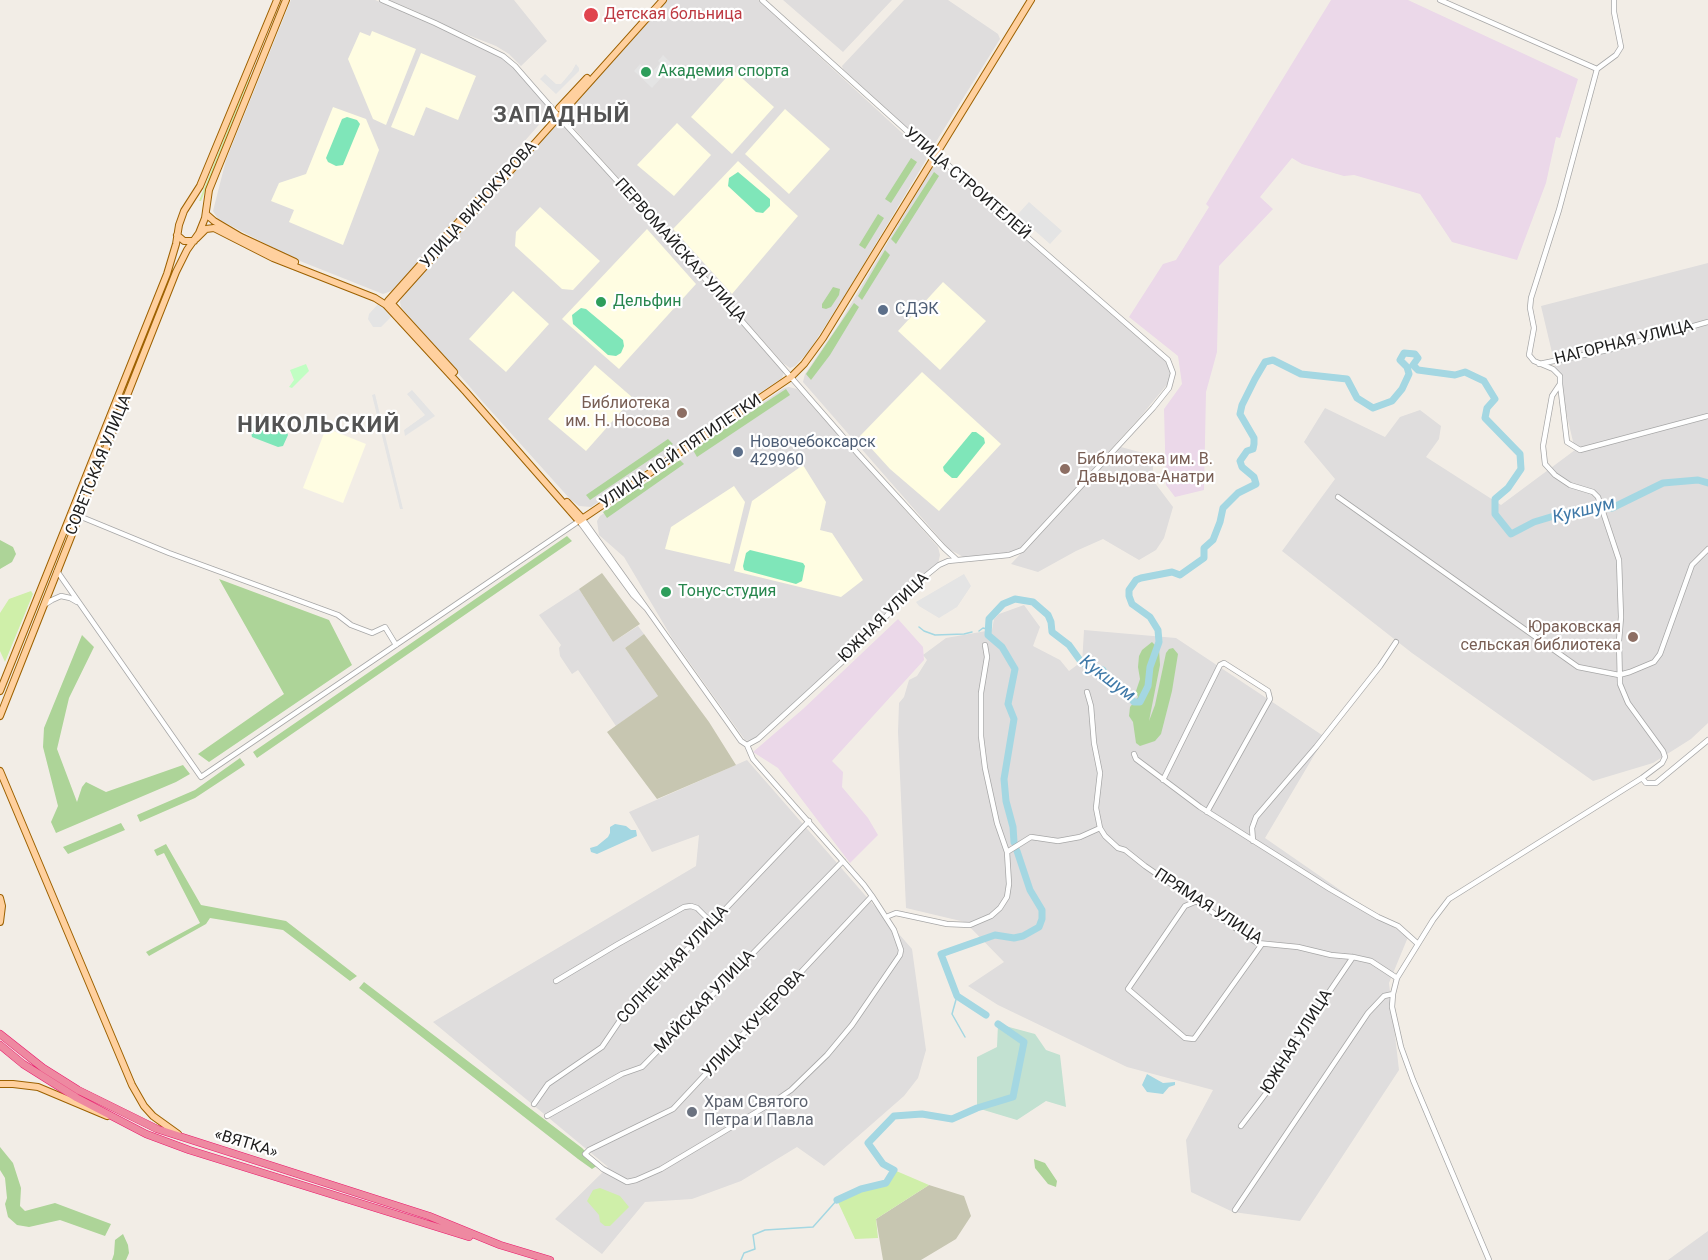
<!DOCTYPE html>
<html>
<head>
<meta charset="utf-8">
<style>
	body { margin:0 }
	canvas { display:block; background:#f2ede6 }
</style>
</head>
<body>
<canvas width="1708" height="1260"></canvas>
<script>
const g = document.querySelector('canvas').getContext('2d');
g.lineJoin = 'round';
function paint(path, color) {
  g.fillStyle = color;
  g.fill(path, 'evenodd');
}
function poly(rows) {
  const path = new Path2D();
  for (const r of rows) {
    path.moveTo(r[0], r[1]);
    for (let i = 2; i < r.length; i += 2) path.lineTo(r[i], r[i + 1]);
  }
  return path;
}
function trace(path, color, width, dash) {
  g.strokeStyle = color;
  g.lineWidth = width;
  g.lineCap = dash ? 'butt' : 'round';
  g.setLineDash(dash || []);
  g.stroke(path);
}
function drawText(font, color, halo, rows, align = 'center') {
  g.font = font + ' Roboto,sans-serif';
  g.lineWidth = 4.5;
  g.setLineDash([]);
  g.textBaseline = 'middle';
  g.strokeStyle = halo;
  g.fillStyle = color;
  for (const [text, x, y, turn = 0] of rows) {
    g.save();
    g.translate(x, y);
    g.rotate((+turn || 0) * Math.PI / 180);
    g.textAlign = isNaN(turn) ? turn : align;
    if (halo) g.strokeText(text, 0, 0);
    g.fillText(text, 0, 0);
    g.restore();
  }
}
const residential = poly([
	[291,0,375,0,436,24,494,52,510,63,549,107,549,112,544,119,394,290,383,294,295,259,218,219,213,211,226,160],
	[389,0,514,0,547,41,521,66,509,54,496,46,425,18,424,15],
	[666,0,758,0,926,155,926,160,845,295,809,351,795,366,790,368,783,363,564,117,564,112],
	[783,0,892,0,843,52],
	[904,0,948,0,998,34,1000,39,934,145,928,147,843,69,842,66],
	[556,121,561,122,784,372,782,378,591,507,579,506,570,499,482,401,401,307,400,302,402,296],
	[937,164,941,165,970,189,1167,363,1170,372,1170,381,1141,416,1022,547,1012,553,965,558,949,549,803,382,805,374,839,324,933,166],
	[1708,263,1708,723,1691,739,1653,763,1593,781,1412,653,1282,551,1335,479,1304,442,1325,408,1385,437,1400,417,1420,410,1441,426,1439,439,1426,457,1501,505,1575,450,1541,306],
	[789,387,797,389,938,547,940,555,938,564,918,578,906,591,860,643,752,742,745,740,672,638,624,557,599,535,597,521,600,516,784,388],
	[1121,447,1154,456,1152,479,1173,507,1164,538,1156,550,1139,560,1103,539,1076,551,1038,572,1011,564],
	[579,589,613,642,638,626,644,634,625,648,658,696,616,726,578,670,572,674,560,656,559,648,561,645,539,615],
	[1024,605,1040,627,1033,646,1060,660,1069,671,1077,665,1082,665,1084,630,1176,638,1325,737,1265,838,1408,937,1389,983,1399,1070,1300,1221,1233,1212,1191,1192,1186,1140,1213,1090,1127,1067,998,1005,968,986,1004,962,965,922,906,908,898,732,899,703,904,697,909,680,917,676,927,660,923,655,946,638,992,630,994,619,999,614],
	[747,760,912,949,926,1050,918,1078,904,1096,824,1166,797,1147,741,1181,692,1199,645,1202,602,1254,555,1219,608,1167,433,1022,696,866,699,835,652,852,629,812],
	[1708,1231,1708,1260,1668,1260]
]);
const industrial = poly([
	[1331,0,1408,0,1578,79,1560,138,1556,137,1546,183,1517,260,1452,242,1420,194,1354,175,1344,176,1302,164,1292,158,1260,197,1273,209,1219,266,1217,352,1206,392,1204,490,1175,497,1166,485,1164,409,1182,384,1178,356,1129,317,1163,264,1176,260,1209,207,1206,204],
	[898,619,923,647,924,660,832,761,843,772,842,787,868,818,878,835,850,863,778,768,753,752,803,709]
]);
const education = poly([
	[372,31,416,49,386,125,373,119,348,59,360,32,370,36],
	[421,53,476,76,458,120,426,107,414,136,391,127],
	[733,70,774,107,732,154,691,117],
	[333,107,366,119,379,150,343,245,289,222,294,210,271,201,279,183,306,174],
	[785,109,830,149,789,194,745,154],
	[677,123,711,155,674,196,637,165],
	[738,161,798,216,732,294,673,229],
	[540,207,600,261,573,290,562,289,515,246,516,232],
	[647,229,696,284,619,369,562,319],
	[943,282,986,321,940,370,898,331],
	[513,291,549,324,506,372,469,339],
	[595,365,633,398,586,451,548,419],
	[922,372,1001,444,939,511,890,469,860,436],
	[326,428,366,444,343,503,303,488],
	[803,465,826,502,820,530,832,533,863,580,841,597,734,571,752,501],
	[734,486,745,502,730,564,665,549,671,527]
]);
const construction = poly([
	[602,573,640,624,613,642,579,589],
	[644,634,709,722,736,765,657,799,607,732,658,696,625,648],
	[929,1185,964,1196,971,1216,956,1239,921,1260,883,1260,876,1219]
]);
const grass = poly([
	[249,77,250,77,201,201,199,201],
	[31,591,33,594,5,662,0,651,0,613,9,599],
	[894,1170,929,1185,876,1219,878,1238,855,1239,837,1200,861,1189,886,1183],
	[600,1188,620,1196,629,1207,610,1226,605,1226,600,1222,599,1215,587,1201,593,1190]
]);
const forest = poly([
	[911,158,917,162,891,203,885,199],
	[934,172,939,176,896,244,891,239],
	[878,214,884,218,865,249,859,245],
	[885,250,890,255,862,300,858,296],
	[833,287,840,289,839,295,831,307,826,309,822,308,822,304],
	[854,303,859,307,830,355,811,380,806,374],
	[786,389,790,395,697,457,693,450],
	[668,439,673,444,590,500,586,495],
	[680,460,684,464,607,518,603,512],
	[567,536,572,541,257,758,253,752],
	[0,540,13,547,16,554,12,562,0,569],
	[219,579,329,620,352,665,209,762,198,754,284,694],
	[82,635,94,647,69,698,57,749,77,802,82,787,86,782,106,792,183,765,190,774,176,782,56,833,51,822,58,806,43,747,44,728],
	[1152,642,1159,649,1160,665,1149,721,1155,705,1166,653,1169,649,1173,648,1178,654,1172,691,1161,734,1155,741,1140,746,1136,743,1133,722,1129,716,1130,707,1138,697,1136,691,1140,679,1138,667,1139,656,1142,650],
	[240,758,245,765,195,798,140,822,137,815,195,790],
	[121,823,125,830,68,854,63,847],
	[166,844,201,905,286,921,357,976,350,981,283,930,210,918,206,924,149,956,146,952,200,923,164,853,157,856,154,850],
	[364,982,582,1148,598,1165,592,1169,578,1159,359,988],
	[0,1147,13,1163,21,1188,20,1206,25,1211,55,1203,111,1224,105,1236,60,1220,29,1227,17,1225,8,1217,5,1204,7,1198,5,1178,0,1170],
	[1034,1159,1045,1163,1057,1181,1056,1187,1048,1184,1035,1168],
	[123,1234,128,1245,129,1253,126,1260,112,1260,114,1254,115,1240]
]);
const wetland = poly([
	[998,1024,1035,1034,1046,1050,1060,1055,1066,1107,1046,1101,1017,1120,977,1108,977,1057,997,1047]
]);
const park = poly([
	[306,364,309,371,292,388,289,387,294,380,290,370]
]);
const pitch = poly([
	[347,117,357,120,360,124,343,165,336,166,328,162,326,158,342,119],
	[738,172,770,199,770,206,763,213,756,212,728,186,729,178],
	[581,308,586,309,623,340,624,346,621,353,616,356,608,355,573,324,572,315],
	[259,420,286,430,288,435,283,446,278,447,252,437,251,432,254,423],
	[972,432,976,432,984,438,985,443,957,478,952,478,944,471,943,467],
	[750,550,803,563,805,566,802,581,796,584,744,570,743,566,746,553]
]);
const parking = poly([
	[663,55,673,65,652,88,634,71,640,64,646,70,645,74,648,71,651,73,660,63,658,61],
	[576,64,579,68,579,71,556,94,540,79,545,74,556,84,561,84,572,71],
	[1029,202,1062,231,1050,244,1017,215],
	[379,303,393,315,381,327,373,327,368,319,369,314],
	[412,390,435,416,405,436,404,430,425,415,407,394],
	[375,394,403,509,400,509,372,395],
	[964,574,971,586,957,607,939,618,919,606,916,602]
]);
const water = poly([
	[615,824,626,826,631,830,636,830,637,836,597,854,591,852,590,848,597,846,608,837,610,833,610,827],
	[1147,1074,1163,1083,1175,1082,1175,1085,1169,1087,1163,1094,1147,1092,1142,1085]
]);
const stream = poly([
	[919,627,924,631,935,635,964,634,972,632],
	[979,631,983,628,987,629],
	[957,996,952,1014,965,1037],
	[741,1260,744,1253,755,1249,753,1235,765,1230,813,1227,837,1200]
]);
const river = poly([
	[1014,842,1013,827,1006,801,1004,779,1014,719,1008,704,1015,669,1002,647,988,635,989,619,1003,604,1015,599,1033,602,1048,615,1051,622,1052,632,1069,645,1082,663,1103,670,1108,682,1123,689,1134,702,1140,702,1148,686,1150,667,1159,642,1158,630,1150,617,1132,604,1129,596,1129,590,1136,580,1141,578,1172,572,1180,575,1204,558,1204,548,1213,540,1220,522,1223,508,1238,493,1256,484,1254,477,1242,467,1240,461,1247,451,1253,449,1254,444,1254,438,1240,414,1242,405,1255,379,1265,362,1273,360,1301,374,1347,379,1357,398,1373,408,1392,401,1402,389,1409,374,1407,367,1400,360,1404,353,1415,354,1418,358,1413,365,1418,370,1455,375,1465,372,1484,381,1495,399,1487,408,1485,418,1520,454,1521,469,1508,488,1495,499,1495,514,1511,534,1534,522,1574,510,1612,508,1663,483,1698,480,1708,483],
	[986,1015,957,996,941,954,995,935,1014,938,1023,936,1039,927,1042,919,1042,910,1030,890,1017,851],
	[837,1200,861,1189,886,1183,894,1170,883,1164,868,1143,894,1116,922,1114,952,1119,977,1108,1013,1097,1024,1042,998,1024]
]);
const minor = poly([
	[382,0,435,23,503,56,515,66,556,113],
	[1440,0,1597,69],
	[1597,69,1616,55,1621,47,1614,12,1614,0],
	[558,116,679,249,859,455,944,548,957,560],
	[1539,364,1608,350,1708,322],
	[1560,384,1567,442,1580,450,1708,416],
	[1338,497,1578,667,1619,675,1630,672,1654,662,1660,654,1692,565,1708,549],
	[79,516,169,553,338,615,351,625,372,633,385,627,396,645],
	[582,518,729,724,741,741,747,745],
	[57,571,201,777,579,521,633,595,646,608],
	[44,605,52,600,61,596,70,598,77,602],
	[1087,692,1091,706,1094,743,1100,773,1096,808,1100,828,1105,836,1118,848,1125,850,1145,866,1257,943,1298,947,1331,955,1353,957,1371,961,1397,978],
	[747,745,758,739,855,650,918,582,939,565,948,561,1009,555,1022,550,1153,408,1169,388,1173,373,1168,360,1003,216,948,165,918,141,762,0],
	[747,745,753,759,864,885,872,896,894,930,901,950,900,955,852,1025,827,1055,791,1090,775,1101,661,1169,636,1180,627,1182,603,1169,585,1154,589,1150,673,1109,872,896],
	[1134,754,1136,759,1200,807,1330,889,1378,917,1398,926,1418,944],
	[1642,778,1646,783,1656,783,1708,740],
	[1163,780,1220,665,1224,663,1268,691,1270,699,1207,812],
	[1253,841,1252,828,1256,817,1316,747,1380,666,1396,642],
	[1007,852,1031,837,1058,841,1080,837,1100,828],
	[1197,901,1185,906,1128,989,1185,1038,1194,1039,1262,944],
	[886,917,896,913,947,924,970,925,991,916,1000,908,1007,897,1009,884,1007,852,997,823,985,768,981,736,981,693,987,657,985,645],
	[556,981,618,944,684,907,691,906,697,908,712,923],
	[534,1104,548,1084,602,1047,621,1019,809,821],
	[547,1116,622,1074,642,1067,843,861],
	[1241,1126,1267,1092,1274,1073,1353,957],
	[1235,1210,1368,1013,1384,996,1393,994],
	[1489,1260,1413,1080,1401,1047,1392,1007,1393,994,1397,978,1433,920,1449,899,1642,778,1662,763,1665,757,1663,751,1628,703,1620,684,1619,641,1621,617,1619,560,1598,497,1593,492,1570,485,1555,475,1545,464,1543,446,1552,396,1560,384,1560,376,1553,369,1534,361,1529,355,1534,328,1530,308,1531,298,1559,210,1597,69]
]);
const major = poly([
	[559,108,587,78],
	[206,214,214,221,241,237,295,262],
	[177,235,184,241,194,241],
	[196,239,206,229,214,228,273,258,375,298,386,305,466,392,579,521,791,377,804,364,823,338,1031,0],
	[392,304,454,372],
	[386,305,388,301,505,170],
	[387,305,391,304,400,294,663,0],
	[567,502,582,518],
	[0,691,167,274,176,244,179,225,184,211,200,186,277,0],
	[0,716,176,272,187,250,199,233,205,218,209,190,286,0],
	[0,771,132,1085,144,1106,153,1116,178,1134],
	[0,898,2,906,0,922],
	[0,1084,13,1084,38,1087,107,1116]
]);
const highway = poly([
	[0,1034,43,1068,78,1090,157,1129,429,1216,500,1245,550,1260],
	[0,1045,23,1064,77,1098,146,1134,189,1150,469,1237]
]);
const markers = [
	[591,15,8,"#e0444e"],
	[646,72,6,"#2e9e5b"],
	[601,302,6,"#2e9e5b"],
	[883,310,6,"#5c6f8a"],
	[682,413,6,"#8d6e63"],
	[738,452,6,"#5c6f8a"],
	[1065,469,6,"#8d6e63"],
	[666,592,6,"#2e9e5b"],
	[1633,637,6,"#8d6e63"],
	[692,1112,6,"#6b7280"]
];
const healthNames = [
	["Детская больница",604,15]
];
const leisureNames = [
	["Академия спорта",658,72],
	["Дельфин",613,302],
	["Тонус-студия",678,592]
];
const streetNames = [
	["УЛИЦА СТРОИТЕЛЕЙ",967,184,41],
	["УЛИЦА ВИНОКУРОВА",479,205,-48],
	["ПЕРВОМАЙСКАЯ УЛИЦА",680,251,48],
	["НАГОРНАЯ УЛИЦА",1624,343,-14],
	["УЛИЦА 10-Й ПЯТИЛЕТКИ",681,452,-34],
	["СОВЕТСКАЯ УЛИЦА",99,465,-68],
	["ЮЖНАЯ УЛИЦА",884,618,-45],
	["ПРЯМАЯ УЛИЦА",1208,907,33],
	["СОЛНЕЧНАЯ УЛИЦА",673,965,-47],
	["МАЙСКАЯ УЛИЦА",705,1002,-46],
	["УЛИЦА КУЧЕРОВА",754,1024,-47],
	["ЮЖНАЯ УЛИЦА",1297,1042,-58],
	["«ВЯТКА»",246,1144,17]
];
const serviceNames = [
	["СДЭК",895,310],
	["Новочебоксарск",750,443],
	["429960",750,461]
];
const educationNames = [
	["Библиотека",670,404],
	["им. Н. Носова",670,422],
	["Библиотека им. В.",1077,460,"left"],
	["Давыдова-Анатри",1077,478,"left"],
	["Юраковская",1621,628],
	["сельская библиотека",1621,646]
];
const worshipNames = [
	["Храм Святого",704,1103],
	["Петра и Павла",704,1121]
];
const waterNames = [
	["Кукшум",1584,511,-14],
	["Кукшум",1107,679,37]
];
const districtNames = [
	["ЗАПАДНЫЙ",562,116],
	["НИКОЛЬСКИЙ",319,426]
];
paint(residential, '#dfdddd');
paint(industrial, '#ebd8e9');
paint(education, '#fffde2');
paint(construction, '#c7c6b1');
paint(grass, '#cfefa9');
paint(forest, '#add498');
paint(wetland, '#c2e1d1');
paint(park, '#c1fec3');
paint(pitch, '#7fe6b9');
paint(parking, '#e4e4e4');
paint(water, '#a4d7e2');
trace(stream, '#a4d7e2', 1.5);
trace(river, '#a4d7e2', 7);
trace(minor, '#a7a7a7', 6);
trace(major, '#9d6100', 8);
trace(highway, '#e91a6c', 8);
trace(minor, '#fff', 4.5);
trace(major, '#ffd09e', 6);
trace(highway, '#ee89a1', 7);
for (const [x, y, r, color] of markers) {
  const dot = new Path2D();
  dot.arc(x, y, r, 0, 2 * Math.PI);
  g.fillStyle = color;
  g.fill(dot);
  trace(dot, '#fff', 2);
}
drawText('16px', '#be3a42', '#fff', healthNames, 'left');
drawText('16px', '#27864d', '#fff', leisureNames, 'left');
drawText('16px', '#202020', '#fff', streetNames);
drawText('16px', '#4e5e75', '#fff', serviceNames, 'left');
drawText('16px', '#785e54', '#fff', educationNames, 'right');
drawText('16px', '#5b616d', '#fff', worshipNames, 'left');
drawText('italic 18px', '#3f79a8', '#fff', waterNames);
g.letterSpacing = '1.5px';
drawText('bold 22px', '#535353', '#fff', districtNames);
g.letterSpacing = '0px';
</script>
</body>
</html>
